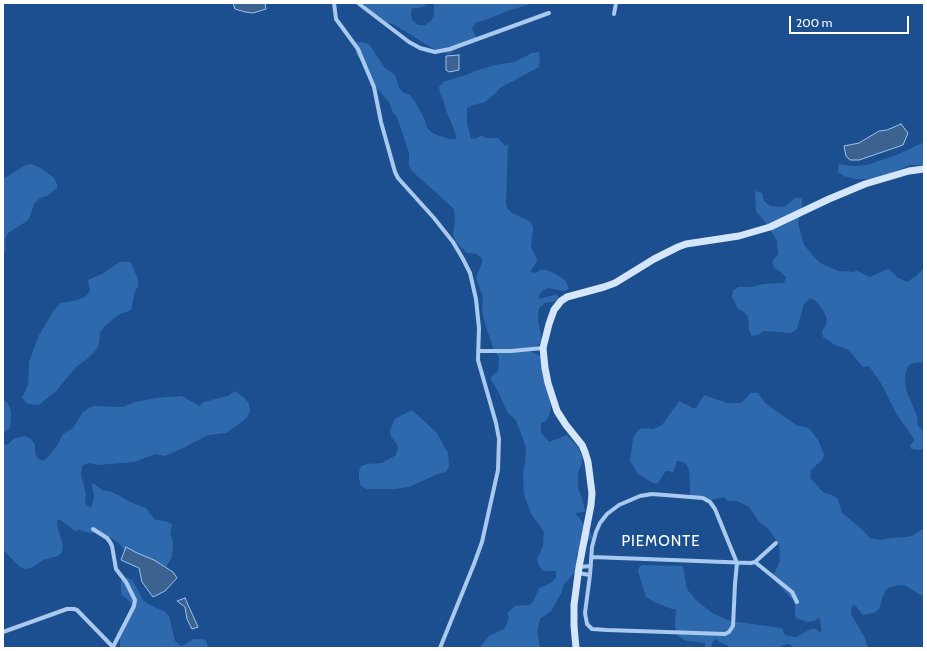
<!DOCTYPE html>
<html>
<head>
<meta charset="utf-8">
<style>
	body { margin:0 }
	#map { position:relative; width:927px; height:651px; overflow:hidden; background:#1b4f8f; font-family:Cabin,sans-serif }
	canvas { display:block }
	.frame { position:absolute; inset:0; border:4px solid #fff; pointer-events:none }
	.scale { position:absolute; left:789px; top:16px; width:120px; height:18px; box-sizing:border-box; border:2px solid #fff; border-top:0; padding-left:5px; font-size:12px; line-height:14px; white-space:nowrap; color:#fff; -webkit-text-stroke:3px #1b4f8f; paint-order:stroke }
</style>
</head>
<body>
<div id="map">
<canvas width="927" height="651"></canvas>
<div class="frame"></div>
<div class="scale">200 m</div>
</div>
<script>
const g = document.querySelector('canvas').getContext('2d');
g.lineJoin = 'round';
function paint(path, color) {
  g.fillStyle = color;
  g.fill(path, 'evenodd');
}
function poly(rows) {
  const path = new Path2D();
  for (const r of rows) {
    path.moveTo(r[0], r[1]);
    for (let i = 2; i < r.length; i += 2) path.lineTo(r[i], r[i + 1]);
  }
  return path;
}
function trace(path, color, width, dash) {
  g.strokeStyle = color;
  g.lineWidth = width;
  g.lineCap = dash ? 'butt' : 'round';
  g.setLineDash(dash || []);
  g.stroke(path);
}
function drawText(font, color, halo, rows, align = 'center') {
  g.font = font + ' Cabin,sans-serif';
  g.lineWidth = 4;
  g.setLineDash([]);
  g.textBaseline = 'middle';
  g.strokeStyle = halo;
  g.fillStyle = color;
  for (const [text, x, y, turn = 0] of rows) {
    g.save();
    g.translate(x, y);
    g.rotate((+turn || 0) * Math.PI / 180);
    g.textAlign = isNaN(turn) ? turn : align;
    if (halo) g.strokeText(text, 0, 0);
    g.fillText(text, 0, 0);
    g.restore();
  }
}
const green = poly([
	[364,3,427,3,425,6,419,8,412,8,411,14,412,20,418,25,425,25,431,21,434,15,434,3,532,3,528,5,510,10,483,21,476,22,472,28,476,37,475,38,449,54,434,49,393,24,387,23,365,7],
	[356,42,363,42,369,44,385,68,395,75,399,88,404,93,409,94,414,100,425,120,426,126,431,132,437,135,450,139,456,139,455,132,447,113,443,99,440,93,439,87,443,82,469,74,475,71,495,65,514,62,532,53,539,52,540,58,539,67,500,88,496,93,485,102,473,105,467,108,467,123,471,139,477,138,482,135,485,138,498,138,505,146,508,144,506,202,507,208,512,213,531,222,533,228,531,247,537,259,535,265,530,271,534,273,541,270,546,270,556,274,565,280,569,289,564,291,548,288,542,291,539,295,539,299,554,295,557,295,559,298,556,301,545,303,539,308,538,320,542,341,538,345,527,350,543,357,551,408,549,416,546,421,541,423,541,433,549,442,567,435,577,446,582,456,582,463,578,472,578,488,582,498,585,511,584,512,575,513,590,531,592,537,577,554,575,572,563,586,562,592,551,611,540,619,537,631,540,648,479,648,489,636,504,629,508,621,509,617,507,614,509,611,515,606,530,605,534,600,539,588,551,583,556,577,556,571,544,571,539,566,537,559,543,546,544,532,531,514,524,494,523,474,525,462,526,448,524,442,516,420,507,412,499,393,490,378,498,371,499,357,494,350,485,324,482,310,483,297,476,278,482,263,482,258,477,254,467,253,456,242,453,234,455,219,454,209,412,171,409,165,409,153,397,117,393,113,389,102,373,84,364,66,356,54,355,48],
	[924,142,924,165,910,165,878,179,856,179,844,176,838,172,839,164,853,166,867,165,899,154],
	[31,164,41,168,54,178,57,184,57,188,47,196,40,198,34,204,30,217,27,221,8,233,5,239,6,250,3,254,3,179,26,165],
	[755,191,762,193,764,201,770,206,784,207,795,198,802,198,802,206,798,223,803,241,804,245,816,259,822,264,839,271,855,272,855,270,870,277,885,270,889,269,897,277,907,282,916,276,924,268,924,362,913,363,908,366,905,376,906,390,917,416,918,426,924,431,924,448,920,450,911,449,910,445,914,441,914,439,897,415,882,385,869,366,863,367,852,354,847,349,835,345,823,337,822,331,826,325,827,319,824,312,816,301,810,298,804,304,797,329,791,333,764,331,758,335,752,336,749,330,748,317,744,312,738,309,732,297,733,291,738,287,752,287,764,284,784,283,786,277,780,271,774,268,772,262,778,254,777,240,765,222,756,211],
	[120,262,131,262,138,280,138,287,135,291,131,310,118,315,105,326,100,333,99,342,97,349,87,359,76,367,57,390,39,405,28,404,22,398,28,385,29,362,38,337,53,312,60,303,78,300,86,296,90,291,88,280,102,274],
	[235,391,243,397,249,403,250,411,247,417,243,421,226,433,208,435,183,448,165,456,156,454,134,462,98,465,88,463,82,466,81,474,86,494,85,503,87,506,90,507,92,506,94,495,92,485,93,483,102,490,112,492,135,504,146,508,155,520,165,521,172,524,170,534,173,541,172,557,166,567,162,570,128,558,120,544,113,539,99,534,85,532,80,530,75,531,59,519,57,521,57,525,63,546,62,552,58,556,43,560,31,568,25,569,20,567,3,550,3,445,9,444,13,439,25,436,31,439,35,445,35,452,37,458,43,461,49,456,57,446,63,434,73,428,83,412,89,408,94,406,123,407,135,402,156,398,182,396,199,406,204,402,228,396],
	[751,393,758,393,765,403,796,425,809,428,818,440,824,454,823,459,811,470,810,478,823,492,832,495,838,499,842,513,862,529,870,538,882,540,890,538,906,537,912,536,924,528,924,597,906,586,899,585,890,587,886,590,883,596,879,609,874,613,863,615,855,605,852,606,851,609,851,614,865,638,868,648,794,648,789,644,784,645,777,648,732,648,720,642,716,639,713,641,711,648,705,648,705,643,687,641,681,638,678,636,675,627,676,609,672,609,654,602,646,597,638,571,639,567,643,565,683,566,687,589,696,600,712,613,730,621,782,628,785,635,788,636,796,637,811,629,816,629,819,632,822,631,819,617,815,621,807,622,796,618,795,615,795,605,793,600,772,578,772,575,775,572,780,561,779,544,768,529,759,522,749,507,737,501,728,501,724,497,711,500,690,497,690,484,689,470,686,464,680,461,677,461,673,473,670,471,666,471,657,484,653,483,638,474,630,461,633,438,636,433,641,428,653,429,662,425,679,401,693,408,696,408,704,395,727,403,741,403],
	[3,400,7,402,10,408,11,414,10,428,3,433],
	[412,410,437,433,448,453,449,466,446,472,440,473,409,487,395,489,367,489,361,486,359,479,359,472,361,466,367,464,382,463,396,455,398,448,396,442,391,437,390,431,392,425,395,419],
	[127,577,133,581,143,600,150,605,164,611,169,616,175,641,181,646,187,643,193,639,200,639,206,640,208,648,120,648,120,637,131,611,131,603,121,594,121,580]
]);
const water = poly([
	[233,3,265,3,266,9,253,13,245,12,235,9,233,3],
	[459,55,459,70,449,72,446,70,446,56,459,55],
	[901,124,908,133,903,145,859,160,850,160,846,156,844,146,859,143,879,131,887,130,901,124],
	[126,547,137,553,154,560,173,572,177,578,165,591,153,597,142,582,139,568,121,560,126,547],
	[185,598,198,627,192,629,187,619,185,607,177,601,185,598]
]);
const street = poly([
	[334,3,336,19,358,49,374,87,381,122,395,172,398,178,434,218,453,242,463,259,470,273,476,299,479,328,478,360,496,423,499,439,498,470,482,542,474,564,440,648],
	[358,3,409,42,420,48,435,52,450,49,549,13],
	[614,14,616,3],
	[478,351,511,351,543,348],
	[652,494,703,498,710,502,715,509,737,563,735,584,733,626,729,632,725,634,607,630,592,629,587,624,585,613,590,575,592,547,596,532,600,523,607,514,619,505,640,496,652,494],
	[93,529,107,538,110,542,112,546,116,569,126,582,135,600,134,606,113,647,114,648],
	[592,557,751,563,755,562,776,543],
	[755,562,792,592,797,602],
	[579,567,591,566],
	[578,573,590,575],
	[3,632,67,609,74,609,77,610,113,647]
]);
const secondary = poly([
	[576,648,574,626,574,605,579,567,591,505,592,493,588,462,585,452,582,445,566,425,557,411,548,383,545,368,543,348,549,324,554,310,561,301,567,297,604,287,615,283,654,259,678,247,686,244,739,236,770,227,829,199,865,184,909,171,924,169]
]);
const neighbourhoodNames = [
	["PIEMONTE",661,542]
];
paint(green, '#2e69ad');
paint(water, '#3c6290');
trace(water, '#9cc4f0', 1);
trace(street, '#a9c9ee', 4);
trace(secondary, '#d6e6fa', 7);
g.letterSpacing = '1px';
drawText('15px', '#fff', '#1b4f8f', neighbourhoodNames);
g.letterSpacing = '0px';
</script>
</body>
</html>
